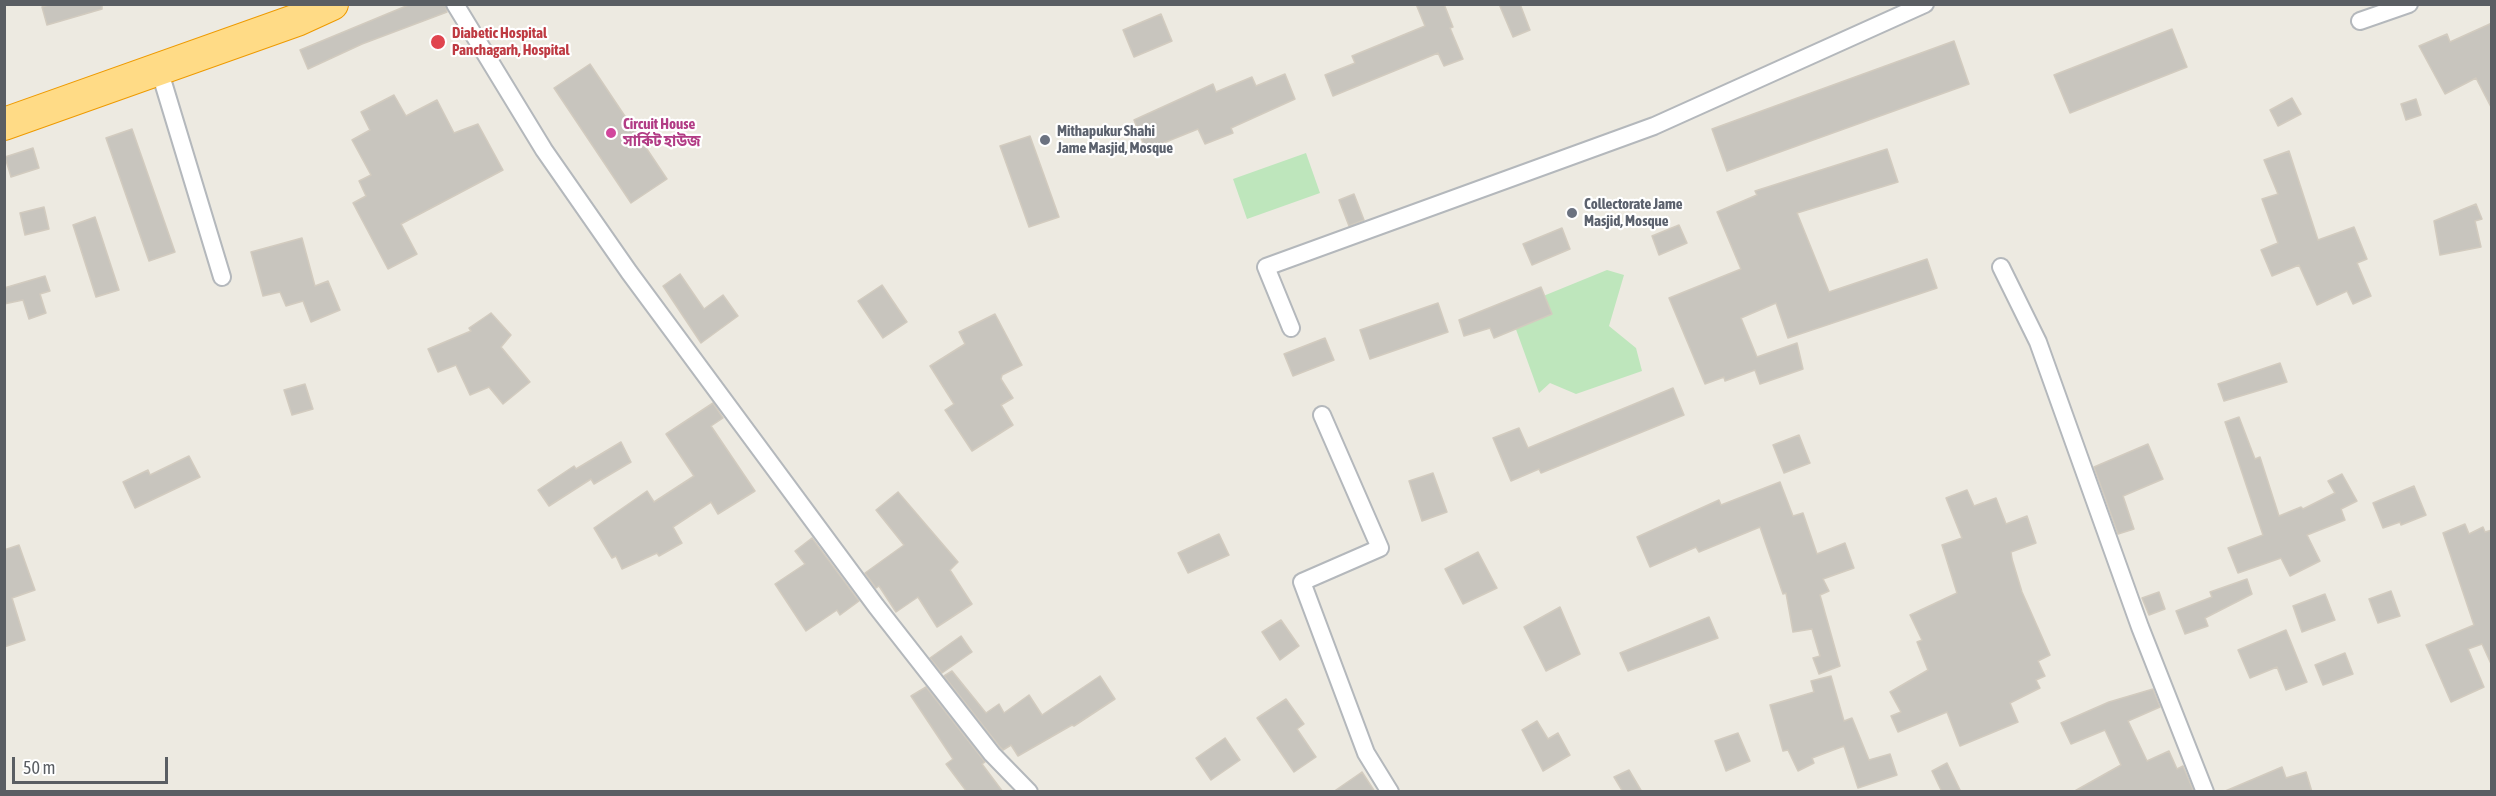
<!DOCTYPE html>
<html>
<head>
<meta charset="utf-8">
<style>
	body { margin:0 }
	#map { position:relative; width:2496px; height:796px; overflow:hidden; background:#edeae1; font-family:"Asap Condensed",sans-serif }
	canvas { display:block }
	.frame { position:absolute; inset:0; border:6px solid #5a5e63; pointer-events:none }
	.scale { position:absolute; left:12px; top:757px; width:156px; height:27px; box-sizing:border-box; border:3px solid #5a5e63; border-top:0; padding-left:8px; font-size:18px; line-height:21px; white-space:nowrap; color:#5a5e63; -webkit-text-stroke:4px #fff; paint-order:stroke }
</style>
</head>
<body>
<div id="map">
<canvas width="2496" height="796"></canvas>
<div class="frame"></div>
<div class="scale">50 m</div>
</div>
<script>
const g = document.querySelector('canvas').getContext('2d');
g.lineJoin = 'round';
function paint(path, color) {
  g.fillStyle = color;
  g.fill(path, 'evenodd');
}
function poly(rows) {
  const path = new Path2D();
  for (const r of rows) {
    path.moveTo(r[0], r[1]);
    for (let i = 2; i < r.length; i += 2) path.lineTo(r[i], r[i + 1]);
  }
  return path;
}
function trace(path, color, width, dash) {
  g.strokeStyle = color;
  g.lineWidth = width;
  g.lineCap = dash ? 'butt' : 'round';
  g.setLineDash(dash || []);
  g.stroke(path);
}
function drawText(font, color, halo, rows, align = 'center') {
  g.font = font + ' "Asap Condensed","Noto Sans Bengali",sans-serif';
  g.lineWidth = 4.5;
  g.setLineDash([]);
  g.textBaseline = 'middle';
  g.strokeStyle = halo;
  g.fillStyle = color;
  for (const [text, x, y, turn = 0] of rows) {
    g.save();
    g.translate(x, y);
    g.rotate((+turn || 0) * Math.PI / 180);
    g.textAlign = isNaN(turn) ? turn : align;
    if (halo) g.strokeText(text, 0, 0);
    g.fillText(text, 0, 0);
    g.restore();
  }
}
const green = poly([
	[1306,153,1320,193,1247,219,1233,179],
	[1607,270,1624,275,1609,326,1636,348,1642,371,1576,394,1550,383,1539,393,1509,310]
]);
const building = poly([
	[52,4,102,4,102,9,47,25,42,7,52,4],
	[411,4,445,4,447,12,362,44,308,69,300,50,411,4],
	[1416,4,1444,4,1453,27,1450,28,1463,59,1444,66,1438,53,1333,96,1325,75,1355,63,1352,56,1425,26,1416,4],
	[1499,4,1520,4,1530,30,1513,37,1499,4],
	[1161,14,1172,41,1134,57,1123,30,1161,14],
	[2492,23,2492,109,2476,78,2445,94,2419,46,2447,34,2450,42,2492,23],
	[2172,29,2187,67,2070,113,2054,75,2172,29],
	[1954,41,1969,84,1727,171,1712,129,1954,41],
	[590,64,667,179,631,203,554,88,590,64],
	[1285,74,1295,99,1231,128,1233,133,1205,144,1198,129,1146,150,1134,120,1213,84,1216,92,1252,77,1256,86,1285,74],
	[394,95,406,116,437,100,454,133,478,124,503,170,401,224,417,254,388,269,353,203,366,196,359,181,371,175,352,140,370,130,361,112,394,95],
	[2292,98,2301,114,2278,126,2270,110,2292,98],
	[2416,99,2421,115,2406,120,2401,104,2416,99],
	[132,129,175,252,149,261,106,138,132,129],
	[1030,136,1059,217,1029,227,1000,146,1030,136],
	[33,148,39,168,11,177,5,157,33,148],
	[1887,149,1898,182,1797,213,1829,292,1927,259,1937,288,1788,338,1776,303,1741,318,1757,357,1797,343,1803,369,1760,384,1755,370,1725,381,1724,377,1705,384,1669,298,1741,269,1717,212,1757,195,1755,191,1887,149],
	[2289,151,2318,240,2354,227,2367,259,2357,263,2371,296,2353,304,2347,291,2317,305,2299,265,2272,276,2261,250,2278,243,2262,199,2278,194,2264,160,2289,151],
	[1354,194,1364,220,1349,226,1339,200,1354,194],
	[2476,204,2482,219,2475,221,2481,247,2440,255,2434,221,2476,204],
	[44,207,49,229,25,235,20,213,44,207],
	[95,217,119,290,96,297,73,225,95,217],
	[1679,225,1687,243,1659,255,1652,236,1679,225],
	[1562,228,1570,249,1532,265,1523,244,1562,228],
	[302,238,315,286,328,281,340,310,311,322,303,301,286,306,280,292,263,296,251,252,302,238],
	[680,274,704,309,723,295,738,316,701,343,663,286,680,274],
	[45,276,50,291,40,294,46,313,29,319,23,300,4,304,4,288,45,276],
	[882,285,907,322,883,338,858,301,882,285],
	[1541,287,1552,314,1494,338,1490,328,1464,336,1459,320,1541,287],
	[1438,303,1448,332,1370,359,1360,330,1438,303],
	[491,313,511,335,501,347,530,382,503,404,489,387,470,395,456,365,438,372,428,349,471,331,469,328,491,313],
	[995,314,1022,365,1002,375,1001,379,1013,398,1001,405,1013,425,972,451,945,410,954,404,930,366,965,344,959,332,995,314],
	[1325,338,1334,360,1293,376,1284,354,1325,338],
	[2280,363,2287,382,2224,401,2218,384,2280,363],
	[305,384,313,409,292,415,284,390,305,384],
	[1673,388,1684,415,1541,473,1539,469,1511,481,1493,438,1519,428,1528,448,1673,388],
	[713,403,723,418,711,426,755,491,718,514,711,502,673,527,682,543,659,556,657,553,622,569,616,556,612,558,594,528,647,491,654,502,694,476,666,434,713,403],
	[2239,417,2255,459,2260,457,2279,516,2301,507,2303,509,2335,493,2328,481,2342,474,2357,501,2341,509,2345,520,2307,535,2320,561,2290,576,2281,558,2238,573,2228,548,2263,535,2225,422,2239,417],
	[1799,435,1810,463,1784,473,1773,445,1799,435],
	[621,442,631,462,594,484,591,479,549,506,538,490,574,466,576,469,621,442],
	[2148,444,2163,479,2123,496,2134,529,2118,534,2094,467,2148,444],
	[189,456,200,477,135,508,123,482,148,470,150,475,189,456],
	[1433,473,1447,512,1422,521,1409,481,1433,473],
	[1780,482,1793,516,1803,513,1817,554,1845,543,1854,568,1823,579,1829,591,1820,595,1840,666,1819,674,1813,658,1820,656,1812,629,1793,632,1786,593,1783,594,1760,527,1699,552,1696,547,1650,567,1637,537,1719,500,1721,505,1780,482],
	[2414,486,2426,515,2401,525,2400,522,2383,528,2373,503,2414,486],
	[1967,490,1974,506,1996,498,2006,524,2027,516,2036,543,2011,552,2012,559,2022,592,2050,655,2038,661,2045,676,2036,680,2040,688,2010,703,2018,722,1960,746,1947,712,1898,732,1891,716,1901,712,1890,692,1928,670,1917,642,1922,640,1910,615,1957,593,1942,545,1962,538,1946,498,1967,490],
	[898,492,958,562,950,570,972,604,937,627,918,597,896,612,879,586,876,588,865,573,904,545,876,510,898,492],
	[2465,524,2469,534,2483,527,2485,532,2492,530,2492,666,2482,644,2468,649,2484,687,2451,702,2426,645,2474,625,2443,533,2465,524],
	[1219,534,1229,555,1188,573,1178,553,1219,534],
	[812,538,859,601,840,615,837,610,806,631,775,584,805,564,795,551,812,538],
	[19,545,35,590,12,598,25,640,4,647,4,550,19,545],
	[1478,552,1497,588,1463,604,1445,569,1478,552],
	[2247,579,2252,594,2205,618,2208,626,2185,634,2176,611,2212,597,2210,592,2247,579],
	[2391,591,2400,616,2378,623,2369,599,2391,591],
	[2159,592,2165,609,2149,615,2142,598,2159,592],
	[2325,594,2335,620,2302,632,2293,606,2325,594],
	[1560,607,1580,654,1546,671,1524,627,1560,607],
	[1709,617,1718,638,1628,671,1620,653,1709,617],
	[1281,620,1299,646,1280,660,1262,632,1281,620],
	[2286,630,2307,682,2286,690,2277,667,2250,678,2238,650,2286,630],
	[961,636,972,652,942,673,930,658,961,636],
	[2345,653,2353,674,2323,685,2315,665,2345,653],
	[952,671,986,713,999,704,1004,713,1029,695,1042,715,1100,676,1115,699,1074,726,1072,725,1018,756,1011,745,1003,750,1000,747,944,676,952,671],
	[1831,676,1844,721,1852,718,1869,760,1890,754,1897,775,1858,788,1844,746,1812,758,1814,763,1798,771,1788,750,1783,751,1770,705,1814,692,1811,681,1831,676],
	[926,687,985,762,982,764,1003,792,967,792,946,764,953,759,911,696,926,687],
	[2153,689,2160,707,2128,721,2147,761,2169,751,2177,769,2183,766,2194,792,2073,792,2121,765,2105,730,2071,744,2061,723,2109,702,2153,689],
	[1286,699,1304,724,1297,729,1316,757,1294,772,1257,718,1286,699],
	[1537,721,1548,739,1558,733,1570,755,1543,771,1522,730,1537,721],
	[1738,733,1750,761,1726,771,1715,741,1738,733],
	[1225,738,1240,760,1211,780,1196,758,1225,738],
	[1947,763,1961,792,1942,792,1932,771,1947,763],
	[2282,767,2286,778,2306,772,2312,792,2223,792,2282,767],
	[1629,770,1642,792,1623,792,1614,777,1629,770],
	[1362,772,1375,792,1333,792,1362,772]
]);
const street = poly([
	[455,4,544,150,629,272,876,606,992,754,1029,792],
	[2360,21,2409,4],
	[159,69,222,277],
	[2001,267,2038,342,2140,627,2205,792],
	[1291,328,1266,267,1654,126,1925,4],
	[1322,415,1380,548,1302,582,1366,753,1390,792]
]);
const highway = poly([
	[4,124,297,20,332,4]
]);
const markers = [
	[438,42,8,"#e0444e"],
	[611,133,6,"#d1479c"],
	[1045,140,6,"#6b7280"],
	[1572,213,6,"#6b7280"]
];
const healthNames = [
	["Diabetic Hospital",452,33],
	["Panchagarh, Hospital",452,50]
];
const hotelNames = [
	["Circuit House",623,124],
	["সার্কিট হাউজ",623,141]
];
const worshipNames = [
	["Mithapukur Shahi",1057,131],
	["Jame Masjid, Mosque",1057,148],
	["Collectorate Jame",1584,204],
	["Masjid, Mosque",1584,221]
];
paint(green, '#bee6bc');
paint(building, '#c8c5be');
trace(building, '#d2cbbf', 1.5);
trace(street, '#b4b8bc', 20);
trace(highway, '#ee9a00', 34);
trace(street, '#fff', 16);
trace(highway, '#ffdb86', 32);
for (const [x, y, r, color] of markers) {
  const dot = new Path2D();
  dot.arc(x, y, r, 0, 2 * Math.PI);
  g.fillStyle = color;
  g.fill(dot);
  trace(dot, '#fff', 2);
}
drawText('bold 15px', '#be3a42', '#fff', healthNames, 'left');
drawText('bold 15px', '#b23c85', '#fff', hotelNames, 'left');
drawText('bold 15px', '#5b616d', '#fff', worshipNames, 'left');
</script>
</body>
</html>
